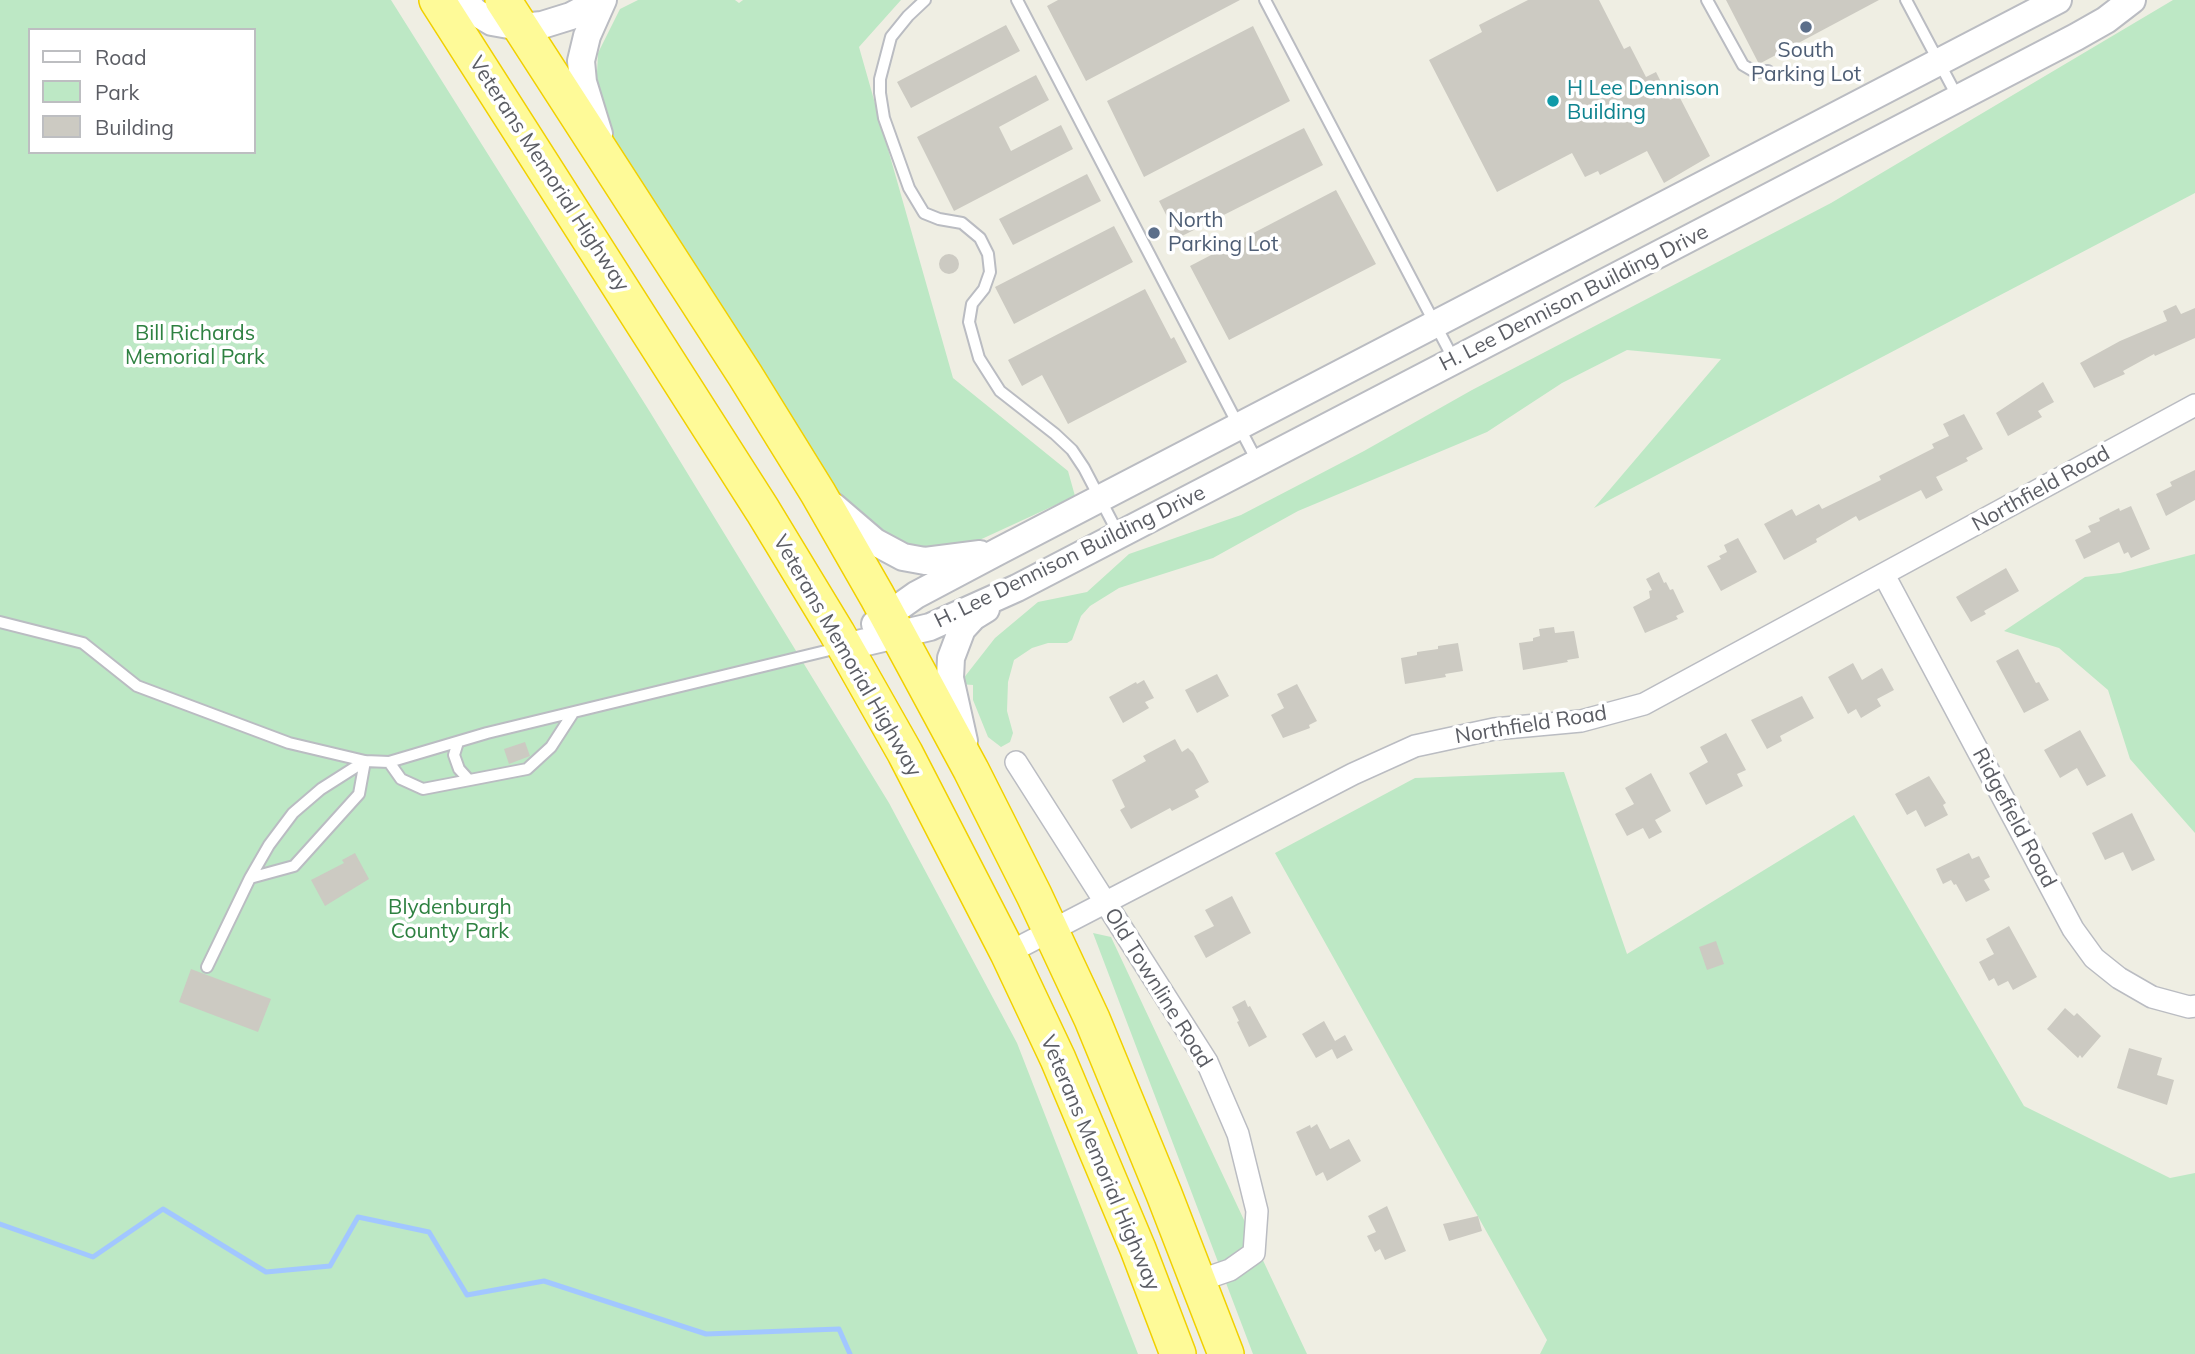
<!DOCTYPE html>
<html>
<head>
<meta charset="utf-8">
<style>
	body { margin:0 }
	#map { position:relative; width:2195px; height:1354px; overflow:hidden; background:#efeee3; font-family:Mulish,sans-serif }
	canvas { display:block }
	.legend { position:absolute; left:28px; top:28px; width:228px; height:126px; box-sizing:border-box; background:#fff; border:2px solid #bdbec1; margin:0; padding:9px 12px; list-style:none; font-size:21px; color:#5b5d64 }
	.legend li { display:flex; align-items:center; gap:14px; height:35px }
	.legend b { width:35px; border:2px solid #bdbec1 }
</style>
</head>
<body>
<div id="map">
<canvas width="2195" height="1354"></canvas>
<ul class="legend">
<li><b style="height:9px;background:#fff"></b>Road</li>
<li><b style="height:19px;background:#bde8c5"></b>Park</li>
<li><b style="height:19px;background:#cccac2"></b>Building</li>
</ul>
</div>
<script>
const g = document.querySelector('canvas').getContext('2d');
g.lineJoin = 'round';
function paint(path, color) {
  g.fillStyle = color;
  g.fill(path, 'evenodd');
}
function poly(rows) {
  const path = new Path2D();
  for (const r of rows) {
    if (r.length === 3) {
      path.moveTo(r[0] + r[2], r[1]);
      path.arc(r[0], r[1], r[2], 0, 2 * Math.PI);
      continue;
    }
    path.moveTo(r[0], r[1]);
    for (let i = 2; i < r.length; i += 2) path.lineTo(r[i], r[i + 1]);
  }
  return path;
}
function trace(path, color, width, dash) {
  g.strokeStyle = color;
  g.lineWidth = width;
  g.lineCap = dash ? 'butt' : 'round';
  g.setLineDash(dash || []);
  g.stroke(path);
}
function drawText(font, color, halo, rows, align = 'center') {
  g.font = font + ' Mulish,sans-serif';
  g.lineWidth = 7;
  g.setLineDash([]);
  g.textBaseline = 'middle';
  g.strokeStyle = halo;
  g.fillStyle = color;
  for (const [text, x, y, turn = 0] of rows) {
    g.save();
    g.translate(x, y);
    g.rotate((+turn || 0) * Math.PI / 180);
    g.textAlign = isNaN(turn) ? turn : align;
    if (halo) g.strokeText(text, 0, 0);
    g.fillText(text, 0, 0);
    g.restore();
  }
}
const green = poly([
	[0,0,391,0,650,412,889,803,1017,1043,1138,1354,0,1354],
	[30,30,254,30,254,152,30,152],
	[638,0,735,0,739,3,743,0,901,0,859,47,953,378,1068,471,1075,496,973,543,923,556,846,511,595,112,598,53,620,9],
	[2173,0,2195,0,2195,193,1594,508,1721,359,1627,350,1562,383,1487,432,1298,511,1213,558,1119,588,1090,606,1081,616,1072,640,1067,643,1048,643,1032,648,1014,660,1008,682,1007,711,1013,733,1010,742,1001,747,988,737,973,700,973,685,959,684,995,638,1038,602,1087,592,1129,554,1241,515,1364,451,1472,390,1831,203],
	[2195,554,2195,833,2130,759,2108,690,2059,648,2004,631,2085,577,2120,573],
	[1564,772,1627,954,1854,815,2024,1106,2170,1178,2195,1173,2195,1354,1540,1354,1547,1340,1275,853,1415,778],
	[1093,933,1111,937,1307,1354,1253,1354]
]);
const stream = poly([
	[0,1224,93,1257,163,1209,266,1272,330,1266,358,1217,429,1232,467,1295,544,1281,706,1334,839,1329,850,1354]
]);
const building = poly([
	[1058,0,1240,0,1086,81,1047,6],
	[1528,0,1599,0,1624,49,1630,46,1646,77,1656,72,1670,100,1679,96,1710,156,1664,183,1647,151,1600,175,1598,171,1585,177,1572,153,1497,192,1429,60,1482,32,1479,25],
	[1726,0,1879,0,1759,64],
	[1006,25,1020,51,911,108,897,82],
	[1253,26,1290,101,1144,177,1107,101],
	[1036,75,1049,100,999,127,1011,151,1061,125,1073,149,954,211,917,137],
	[1304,128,1323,165,1178,238,1159,201],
	[1087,174,1101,201,1013,245,999,219],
	[1336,190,1376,264,1229,340,1190,266],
	[1114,226,1133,262,1014,324,995,287],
	[949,264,10],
	[1145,289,1171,339,1174,337,1187,362,1068,424,1042,375,1022,386,1008,360],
	[2176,305,2181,314,2195,308,2195,338,2155,356,2154,354,2123,371,2125,374,2094,388,2080,363,2120,341,2167,321,2163,311],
	[2043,382,2054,402,2038,411,2042,417,2008,436,1996,413],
	[1964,414,1983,449,1966,458,1968,461,1936,477,1943,490,1926,499,1921,490,1859,521,1856,516,1816,539,1817,542,1784,560,1764,524,1792,509,1796,516,1819,504,1822,509,1881,480,1879,476,1934,448,1932,444,1949,436,1943,424],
	[2195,470,2195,500,2166,516,2156,494,2172,486,2170,482],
	[2131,506,2150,549,2131,558,2128,552,2124,554,2119,542,2084,559,2075,540,2091,532,2088,526,2100,521,2099,518,2119,508,2120,511],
	[1738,538,1757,572,1721,591,1707,566,1721,559,1719,556,1727,552,1724,545],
	[2006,568,2019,591,1984,611,1986,614,1971,622,1956,597],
	[1659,572,1664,583,1666,582,1670,590,1673,589,1684,612,1676,616,1678,619,1645,633,1633,607,1650,598,1649,591,1652,590,1646,579],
	[1554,627,1555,633,1574,631,1579,658,1567,660,1568,662,1523,670,1519,643,1533,641,1533,638,1540,636,1539,629],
	[1458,643,1463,671,1445,674,1446,677,1405,684,1401,658,1417,655,1417,652,1438,649,1438,646],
	[2018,649,2036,683,2039,682,2049,700,2024,713,1996,661],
	[1853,663,1862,680,1882,668,1894,690,1877,699,1881,706,1861,718,1856,709,1848,714,1828,677],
	[1217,674,1229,696,1197,713,1185,690],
	[1144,680,1154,698,1145,702,1149,708,1123,723,1109,697,1136,682,1137,684],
	[1297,684,1317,721,1309,725,1310,728,1283,738,1271,715,1284,708,1277,694],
	[1802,696,1814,718,1780,736,1782,741,1767,749,1751,720],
	[2080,730,2106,776,2087,786,2077,768,2060,778,2044,750],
	[1726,733,1746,770,1737,774,1743,786,1706,805,1689,773,1708,762,1700,747],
	[1175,739,1182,752,1188,748,1193,753,1209,782,1195,790,1199,797,1172,811,1170,808,1131,829,1120,810,1125,807,1112,780,1146,761,1143,756],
	[525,742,530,756,509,764,504,749],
	[1651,773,1671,811,1655,820,1662,832,1649,839,1643,828,1627,836,1615,814,1634,804,1625,788],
	[1929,776,1946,803,1943,805,1948,815,1925,827,1916,810,1907,815,1895,794],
	[2132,813,2155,860,2132,871,2123,852,2105,860,2092,833],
	[355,853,369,879,325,906,311,880,344,863,342,860],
	[1969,853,1972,859,1979,856,1990,877,1984,880,1990,890,1966,902,1956,884,1954,885,1951,880,1943,884,1936,869],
	[1232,896,1251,933,1206,958,1194,936,1214,926,1205,910],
	[2009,926,2037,977,2013,990,2008,981,1998,986,1994,978,1989,981,1979,962,1994,954,1986,939],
	[1716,941,1724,964,1707,970,1699,947],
	[191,969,271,999,258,1032,179,1002],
	[1245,1000,1248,1007,1250,1006,1267,1037,1249,1047,1237,1022,1239,1021,1232,1007],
	[2065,1008,2074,1016,2077,1013,2101,1036,2082,1058,2080,1055,2078,1058,2047,1029],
	[1324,1021,1335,1041,1345,1035,1353,1050,1337,1059,1332,1049,1316,1058,1302,1034],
	[2129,1048,2162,1058,2157,1075,2174,1080,2167,1105,2117,1088],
	[1317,1124,1330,1149,1349,1139,1361,1161,1327,1181,1323,1172,1316,1176,1296,1132,1310,1125,1311,1128],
	[1387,1206,1406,1251,1385,1260,1380,1249,1375,1252,1367,1236,1376,1232,1368,1216],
	[1478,1216,1482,1231,1449,1241,1443,1224]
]);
const service = poly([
	[925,0,908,16,891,37,880,79,880,93,884,118,909,188,924,213,939,219,962,223,980,238,988,254,990,272,984,289,972,304,969,322,979,358,1000,391,1055,434,1072,450,1084,468,1119,535],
	[1017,0,1258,463],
	[1265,0,1454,360],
	[1707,0,1743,65,1755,72,1768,71],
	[1906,0,1958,98],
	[0,622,83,643,137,686,289,743,365,761,389,762,487,733,838,648],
	[458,742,454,755,459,769,469,780],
	[389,762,401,779,423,789,527,769,551,747,573,713],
	[250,878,294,866,359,794,365,761],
	[207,967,250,878,269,845,293,813,321,789,365,761]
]);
const minor = poly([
	[1884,575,2073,929,2094,958,2119,978,2152,997,2189,1007,2195,1006],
	[1016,762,1207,1062,1238,1134,1257,1211,1254,1253,1230,1270,1198,1281],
	[1008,953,1353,774,1415,746,1494,729,1581,721,1644,704,2195,405]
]);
const tertiary = poly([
	[464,0,475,12,492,22,520,27,542,25,571,16,601,0],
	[599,134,583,82,581,61,587,36,603,0],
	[833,506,875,542,903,557,925,561,980,554],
	[875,624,916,595,999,551,2058,0],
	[845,647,930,627,1017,588,2076,37,2106,20,2132,0],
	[964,741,950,678,951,658,962,629,973,617,986,609]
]);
const trunk = poly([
	[437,0,763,511,837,633,905,753,1008,953,1058,1059,1138,1249,1178,1354],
	[503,0,745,375,818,493,877,596,971,770,1034,895,1092,1019,1164,1194,1226,1354]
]);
const markers = [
	[1806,27,7,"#5c6f8a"],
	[1553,101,7,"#0f9aa8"],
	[1154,233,7,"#5c6f8a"]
];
const serviceNames = [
	["South",1806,51],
	["Parking Lot",1806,75],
	["North",1168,221,"left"],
	["Parking Lot",1168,245,"left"]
];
const cultureNames = [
	["H Lee Dennison",1567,89],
	["Building",1567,113]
];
const streetNames = [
	["Veterans Memorial Highway",549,174,57],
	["H. Lee Dennison Building Drive",1574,298,-27],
	["Northfield Road",2041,489,-29],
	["H. Lee Dennison Building Drive",1070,557,-26],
	["Veterans Memorial Highway",847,656,60],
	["Northfield Road",1531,725,-9],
	["Ridgefield Road",2014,818,62],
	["Old Townline Road",1158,988,58],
	["Veterans Memorial Highway",1100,1163,67]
];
const parkNames = [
	["Bill Richards",195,334],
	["Memorial Park",195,358],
	["Blydenburgh",450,908],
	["County Park",450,932]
];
paint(green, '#bde8c5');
trace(stream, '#a2c7ff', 5);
paint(building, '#cccac2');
trace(service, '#babcc2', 14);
trace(minor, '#babcc2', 24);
trace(tertiary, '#babcc2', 30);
trace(trunk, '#f1d000', 38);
trace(service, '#fff', 10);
trace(minor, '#fff', 21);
trace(tertiary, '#fff', 26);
trace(trunk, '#fefa98', 35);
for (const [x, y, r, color] of markers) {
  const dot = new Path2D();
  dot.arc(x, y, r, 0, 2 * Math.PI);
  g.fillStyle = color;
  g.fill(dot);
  trace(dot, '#fff', 2.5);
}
drawText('21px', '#4e5e75', '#fff', serviceNames);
drawText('21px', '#0d838f', '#fff', cultureNames, 'left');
drawText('21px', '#5b5d64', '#fff', streetNames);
drawText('21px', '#2e8141', '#fff', parkNames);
</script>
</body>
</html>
